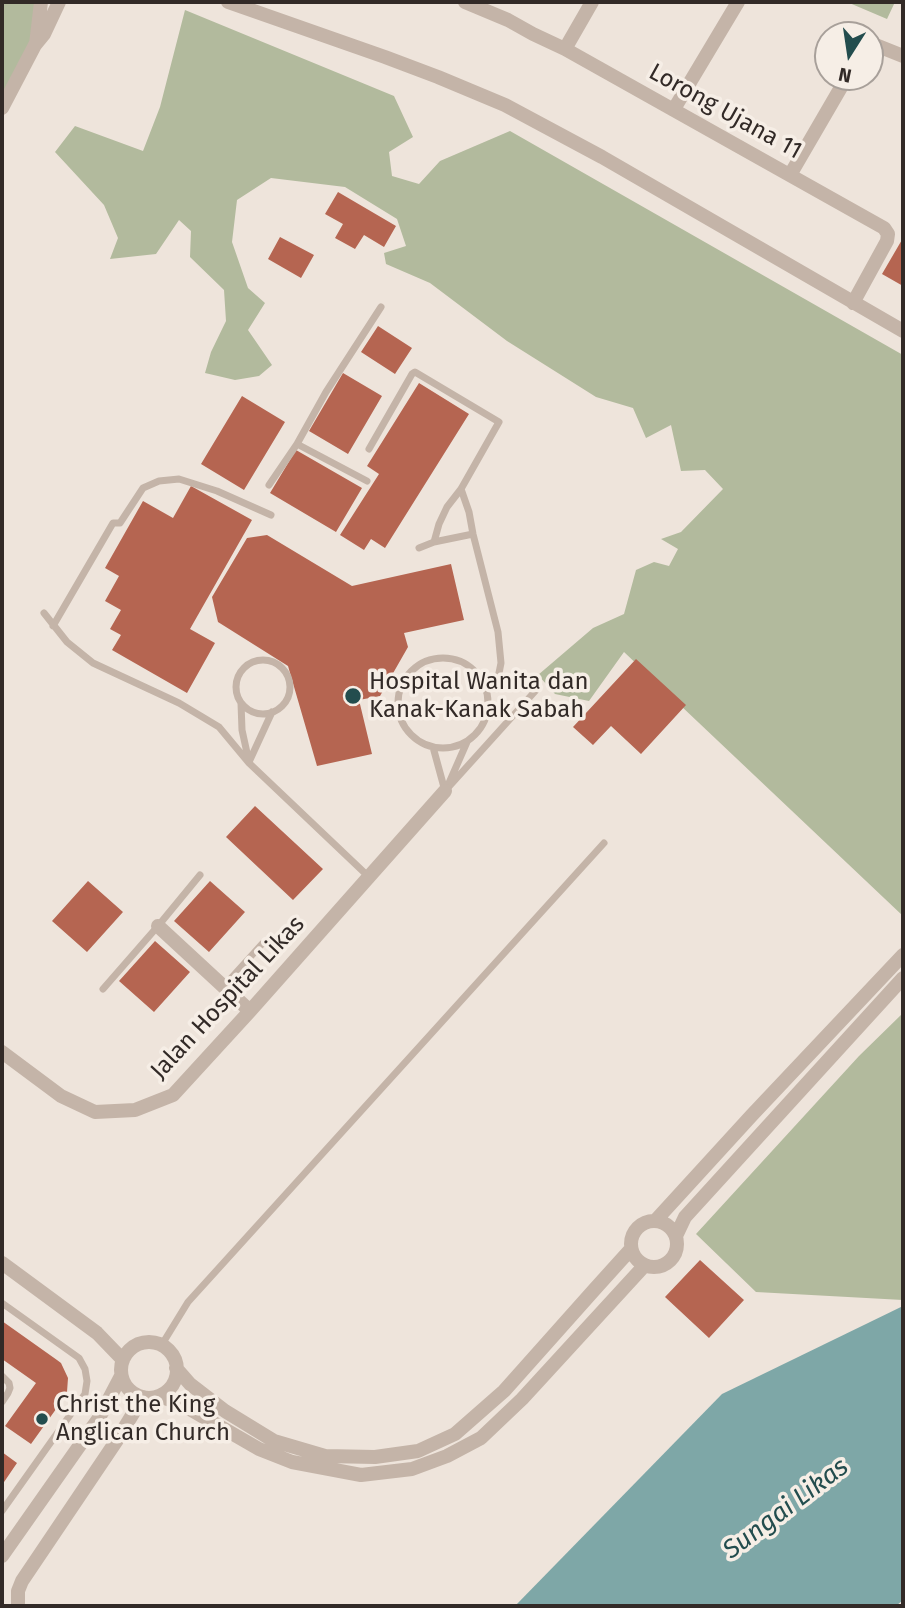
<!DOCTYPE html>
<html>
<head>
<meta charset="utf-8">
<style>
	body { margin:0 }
	#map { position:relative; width:905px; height:1608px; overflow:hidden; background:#eee4db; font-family:"Fira Sans",sans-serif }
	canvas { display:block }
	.frame { position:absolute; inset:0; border:4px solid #322a27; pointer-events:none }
	.north { position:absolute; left:814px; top:21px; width:70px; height:70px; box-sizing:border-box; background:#f6eee6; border:2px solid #a8a09a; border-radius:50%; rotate:192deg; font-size:19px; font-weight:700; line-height:28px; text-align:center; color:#322a27 }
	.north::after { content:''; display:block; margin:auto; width:24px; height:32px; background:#234d4e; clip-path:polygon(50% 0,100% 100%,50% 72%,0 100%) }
</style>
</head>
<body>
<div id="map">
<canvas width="905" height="1608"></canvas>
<div class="frame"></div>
<div class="north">N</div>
</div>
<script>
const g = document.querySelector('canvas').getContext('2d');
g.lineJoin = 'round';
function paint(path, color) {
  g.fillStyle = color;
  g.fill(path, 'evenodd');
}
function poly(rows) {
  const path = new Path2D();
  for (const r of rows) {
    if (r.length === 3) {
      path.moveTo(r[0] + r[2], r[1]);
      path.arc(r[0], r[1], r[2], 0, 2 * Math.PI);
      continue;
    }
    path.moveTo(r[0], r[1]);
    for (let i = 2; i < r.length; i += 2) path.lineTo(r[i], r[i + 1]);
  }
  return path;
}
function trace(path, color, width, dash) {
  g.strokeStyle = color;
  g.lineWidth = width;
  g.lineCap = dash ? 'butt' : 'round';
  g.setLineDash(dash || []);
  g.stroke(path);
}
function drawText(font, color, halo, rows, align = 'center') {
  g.font = font + ' "Fira Sans",sans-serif';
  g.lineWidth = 7;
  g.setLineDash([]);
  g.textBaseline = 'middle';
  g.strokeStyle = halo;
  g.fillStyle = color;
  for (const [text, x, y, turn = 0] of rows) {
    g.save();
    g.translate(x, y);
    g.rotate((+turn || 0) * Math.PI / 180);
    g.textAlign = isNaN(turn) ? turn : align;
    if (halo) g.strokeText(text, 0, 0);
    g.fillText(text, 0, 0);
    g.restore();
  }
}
const green = poly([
	[2,2,41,2,36,33,2,108],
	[847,2,895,2,887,19],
	[185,10,394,96,413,137,389,152,392,176,419,184,440,161,510,131,903,355,903,916,624,652,589,701,555,694,538,675,593,628,624,614,636,570,654,562,669,566,678,549,661,539,681,532,723,489,705,470,681,471,671,425,646,438,633,408,596,397,507,341,430,283,386,264,384,253,406,246,397,219,345,187,271,178,237,200,232,242,248,288,265,303,248,330,272,365,259,376,235,380,205,373,211,352,226,321,224,290,190,257,191,231,179,220,156,254,110,259,118,238,104,205,55,152,75,126,143,151,160,107],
	[903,1013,903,1300,756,1292,696,1234,859,1056]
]);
const water = poly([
	[903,1306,903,1600,896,1606,515,1606,722,1394]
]);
const building = poly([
	[338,192,396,226,384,247,364,235,355,249,335,238,343,224,325,214],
	[280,237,314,255,301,278,268,259],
	[903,238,903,286,882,274],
	[378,326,412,348,395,374,361,352],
	[343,373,382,396,348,454,309,431],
	[419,383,469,414,385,548,371,539,364,550,340,535,379,474,367,466],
	[242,396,285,422,244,490,201,464],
	[296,450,362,488,336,532,270,493],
	[191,486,252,520,190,629,215,643,187,693,112,650,121,635,110,629,121,610,105,601,119,576,105,568,143,501,173,518],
	[267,535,352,586,451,564,464,620,404,633,408,647,380,696,359,700,372,754,317,766,288,666,218,622,212,597,247,538],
	[636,659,686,705,641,754,611,726,593,745,573,727],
	[255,806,323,869,293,900,226,837],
	[88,881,123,912,87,952,52,921],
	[210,881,245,912,209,952,174,921],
	[155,941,190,972,154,1012,119,981],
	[700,1260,744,1300,709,1338,665,1297],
	[2,1321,57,1360,61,1363,68,1378,67,1392,64,1398,31,1444,5,1426,36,1383,2,1359],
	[2,1452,17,1463,2,1485]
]);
const service = poly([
	[297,444,367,481],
	[369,449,412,374,415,372,499,422,461,489,447,507,439,524,434,542,473,534],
	[269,485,297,444,326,392,381,307],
	[461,489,469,512,473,534,498,632,501,663,498,678,486,689],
	[419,548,434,542],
	[44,613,67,642,93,663,179,703,219,727,249,763,370,878],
	[53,626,113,523,120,523,143,488,159,481,179,479,217,491,271,515],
	[443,703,45],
	[263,687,27],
	[241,703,242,730,249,762],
	[433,747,445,791],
	[249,762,272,712],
	[449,783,467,742],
	[445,791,538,688],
	[224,986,262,944],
	[103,989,158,926,200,875],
	[2,1303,79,1358,85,1369,87,1381,85,1394,2,1511],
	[161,1346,188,1302,604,843],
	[2,1376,9,1383,10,1388,8,1393,2,1402]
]);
const minor = poly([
	[228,2,385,57,438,77,505,105,602,157,903,331],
	[465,2,508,20,533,34,565,49,884,228,888,234,887,241,853,303],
	[36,44,41,2],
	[870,45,878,46,903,56],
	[565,49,592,2],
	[2,108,35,45,44,34,59,2],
	[674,109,738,2],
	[790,175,847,77],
	[158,926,250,1011],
	[2,1052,61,1096,95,1112,135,1110,173,1095,250,1011,445,791],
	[656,1220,752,1115,903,955],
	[654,1244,23],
	[676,1236,685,1217,903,978],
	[2,1263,97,1333,123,1360],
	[149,1370,28],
	[176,1368,190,1384,225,1411,274,1441,325,1456,375,1457,418,1451,455,1434,504,1391,594,1290,631,1249],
	[159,1396,181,1404,259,1449,292,1462,361,1475,412,1469,447,1456,481,1438,522,1399,645,1265],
	[2,1556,99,1418,121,1376],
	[18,1606,18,1591,22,1581,117,1440,143,1397]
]);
const markers = [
	[353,696,9,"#234d4e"],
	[42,1419,7,"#234d4e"]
];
const streetNames = [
	["Lorong Ujana 11",725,112,29],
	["Jalan Hospital Likas",228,998,-47]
];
const poiNames = [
	["Hospital Wanita dan",369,682],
	["Kanak-Kanak Sabah",369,710],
	["Christ the King",56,1405],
	["Anglican Church",56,1433]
];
const waterNames = [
	["Sungai Likas",786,1509,-37]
];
paint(green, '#b2ba9d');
paint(water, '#7ea7a7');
paint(building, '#b56551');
trace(service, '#c4b4a8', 7);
trace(minor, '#c4b4a8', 14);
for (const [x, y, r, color] of markers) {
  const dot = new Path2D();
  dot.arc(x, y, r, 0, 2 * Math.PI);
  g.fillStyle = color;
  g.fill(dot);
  trace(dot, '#f6eee6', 2.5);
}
drawText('24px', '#322a27', '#f6eee6', streetNames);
drawText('24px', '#322a27', '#f6eee6', poiNames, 'left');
drawText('italic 26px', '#234d4e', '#f6eee6', waterNames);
</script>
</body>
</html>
